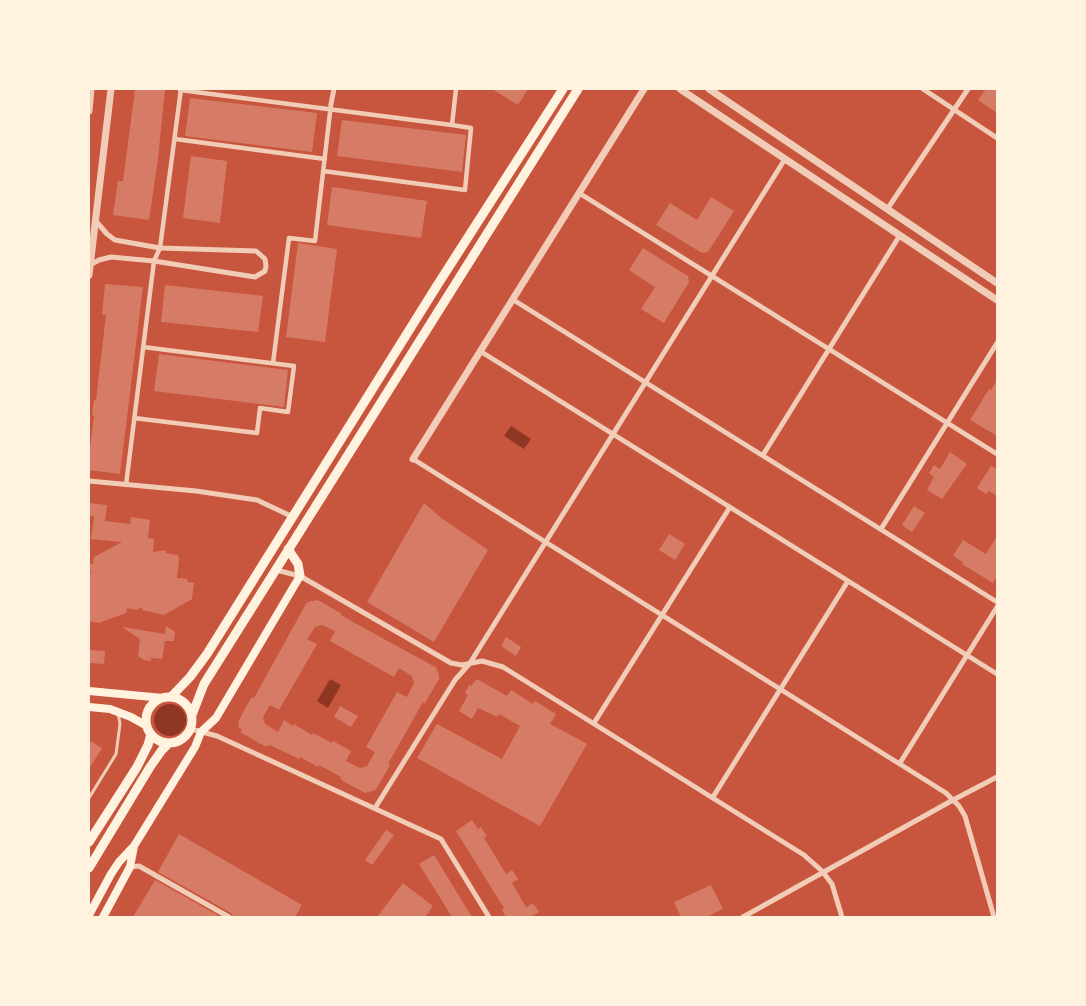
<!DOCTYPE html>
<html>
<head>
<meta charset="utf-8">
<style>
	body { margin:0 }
	#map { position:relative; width:1086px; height:1006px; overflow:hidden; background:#c8553d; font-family:Rubik,sans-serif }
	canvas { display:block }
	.frame { position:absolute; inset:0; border:90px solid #fff3e0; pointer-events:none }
</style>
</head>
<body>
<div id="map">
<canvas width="1086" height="1006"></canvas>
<div class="frame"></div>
</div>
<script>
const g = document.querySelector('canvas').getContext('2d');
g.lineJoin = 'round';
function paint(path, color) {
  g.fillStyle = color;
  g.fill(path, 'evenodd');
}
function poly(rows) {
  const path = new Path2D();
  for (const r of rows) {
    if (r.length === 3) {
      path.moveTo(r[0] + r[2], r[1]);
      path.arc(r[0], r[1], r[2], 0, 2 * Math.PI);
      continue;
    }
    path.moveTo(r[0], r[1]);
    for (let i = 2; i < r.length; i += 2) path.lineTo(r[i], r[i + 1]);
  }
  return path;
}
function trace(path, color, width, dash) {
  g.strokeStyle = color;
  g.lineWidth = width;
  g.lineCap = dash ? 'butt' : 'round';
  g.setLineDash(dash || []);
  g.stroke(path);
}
const water = poly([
	[511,426,531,439,524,449,504,436],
	[330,679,341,685,328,708,317,701],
	[170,720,16]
]);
const building = poly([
	[135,89,165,89,158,159,149,220,113,215,118,181,123,181],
	[492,89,528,89,518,105],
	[986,89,997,89,997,113,978,100],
	[190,98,317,113,312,152,185,136],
	[342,120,466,135,462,172,337,156],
	[191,156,227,161,220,223,183,218],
	[332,187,427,201,421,238,327,225],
	[711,197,734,211,708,252,702,253,656,225,670,203,697,220],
	[298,243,337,249,325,342,286,337],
	[643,248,688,276,689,282,664,323,641,309,655,287,629,270],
	[105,284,143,287,120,474,89,470,89,456,94,416,92,415,94,400,96,400,106,315,102,315],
	[165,285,263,296,258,332,161,322],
	[159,354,288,370,284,407,154,391],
	[997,380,997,436,970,420,989,389,991,390],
	[950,452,967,464,942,499,927,490,934,477,929,473,934,465,940,469],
	[991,466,997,469,997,496,989,491,986,494,977,488],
	[89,503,107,505,105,521,130,524,131,517,150,520,148,538,154,539,153,552,166,550,166,553,178,555,179,559,177,578,188,579,187,582,194,583,192,599,164,615,142,610,143,607,136,610,127,608,126,613,99,623,89,621,89,577,91,572,89,564,93,564,94,557,122,542,91,539,94,516,89,516],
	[424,503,440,517,488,550,434,642,367,602],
	[914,506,925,513,912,532,902,525],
	[669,534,685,544,675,560,659,550],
	[997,536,997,576,993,583,962,564,963,562,953,556,963,540,986,554],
	[316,599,342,614,341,615,362,627,437,668,436,669,439,674,438,676,440,677,425,703,423,702,388,764,390,765,385,774,375,791,373,790,372,792,370,791,369,793,366,792,365,793,348,784,340,779,341,777,319,765,318,767,300,757,299,759,270,745,269,746,267,745,266,747,240,732,242,730,238,726,239,723,238,722,247,705,252,697,254,698,307,602,308,603,310,601,315,601],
	[322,625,335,631,330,641,394,677,399,668,412,676,413,680,414,683,407,697,397,692,366,747,375,752,367,766,360,768,346,761,351,751,333,741,332,743,313,733,312,735,294,724,293,726,284,720,278,732,265,724,263,717,270,705,279,710,317,644,307,639,315,627],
	[166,626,175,632,174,641,165,641,162,659,151,658,151,661,144,660,138,656,140,639,122,627,165,634],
	[506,637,521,647,516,656,501,646],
	[90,650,105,651,104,664,90,663],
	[477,679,507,696,511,690,533,704,535,701,556,714,550,724,587,744,540,826,417,758,437,724,502,759,520,726,499,714,498,717,478,708,472,719,459,711,468,695,465,693,469,685,471,686],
	[340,706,358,716,351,727,334,717],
	[89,740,102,748,89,769],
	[472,820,478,829,481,827,487,836,484,838,506,874,512,870,518,879,512,883,526,907,533,903,539,912,532,916,533,917,506,917,502,910,504,908,456,831],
	[386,830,394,835,372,865,365,860],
	[179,834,302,905,295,917,233,917,231,913,158,872],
	[434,855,467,909,472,917,452,917,419,864],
	[155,880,221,917,133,917],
	[403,883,433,906,425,917,377,917],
	[711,885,723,909,706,917,681,917,674,902]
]);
const service = poly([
	[89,798,116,754,120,724,118,713]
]);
const pedestrian = poly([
	[180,90,452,125],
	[175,139,325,159],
	[323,171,465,190,471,128,452,125,456,89],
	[273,363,289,238,315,241,331,104],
	[134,418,257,433,260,408,288,412,294,366,143,347],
	[126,485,154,261,160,248,181,89]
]);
const minor = poly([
	[923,89,997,138],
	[331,104,334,89],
	[579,193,997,454],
	[888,208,968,89],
	[90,265,99,260,111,257,154,261,255,277,265,271,266,266,265,259,256,251,160,248,115,240,107,234,95,220],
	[512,299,997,602],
	[480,351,997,674],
	[763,455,900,235],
	[413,459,946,793,959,806,965,816,994,917],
	[89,481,196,491,257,500,293,517],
	[881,529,997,343],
	[276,570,300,576,451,663,462,665,482,661,503,667,804,855,822,871,832,884,842,917],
	[594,723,730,507],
	[191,729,217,736,441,839,489,917],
	[900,763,997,607],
	[713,797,848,581],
	[375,808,455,680,470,663,785,159],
	[130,867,139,866,229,917],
	[743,917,953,800,997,777]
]);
const tertiary = poly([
	[680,89,997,300],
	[709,89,997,283],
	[89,111,91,89],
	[89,275,111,89],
	[413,459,644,89]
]);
const secondary = poly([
	[89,691,163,698],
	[89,707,110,709,131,717,147,726],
	[89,915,111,874,119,862,134,846],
	[103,917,130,867,134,846,195,747,201,732,216,718,300,576]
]);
const primary = poly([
	[288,549,298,564,300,576],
	[169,720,23],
	[171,697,190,677,207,654,438,284,563,89],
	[192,715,204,684,578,89],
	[89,842,137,767,148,745,151,734],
	[89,868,150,767,162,750,169,743]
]);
paint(water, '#8f3625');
paint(building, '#d67c66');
trace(service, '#f1ccb7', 3);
trace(pedestrian, '#f1ccb7', 4.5);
trace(minor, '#f1ccb7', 5);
trace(tertiary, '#f1ccb7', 7);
trace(secondary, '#fff3e0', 8);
trace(primary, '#fff3e0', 9);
</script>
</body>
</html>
